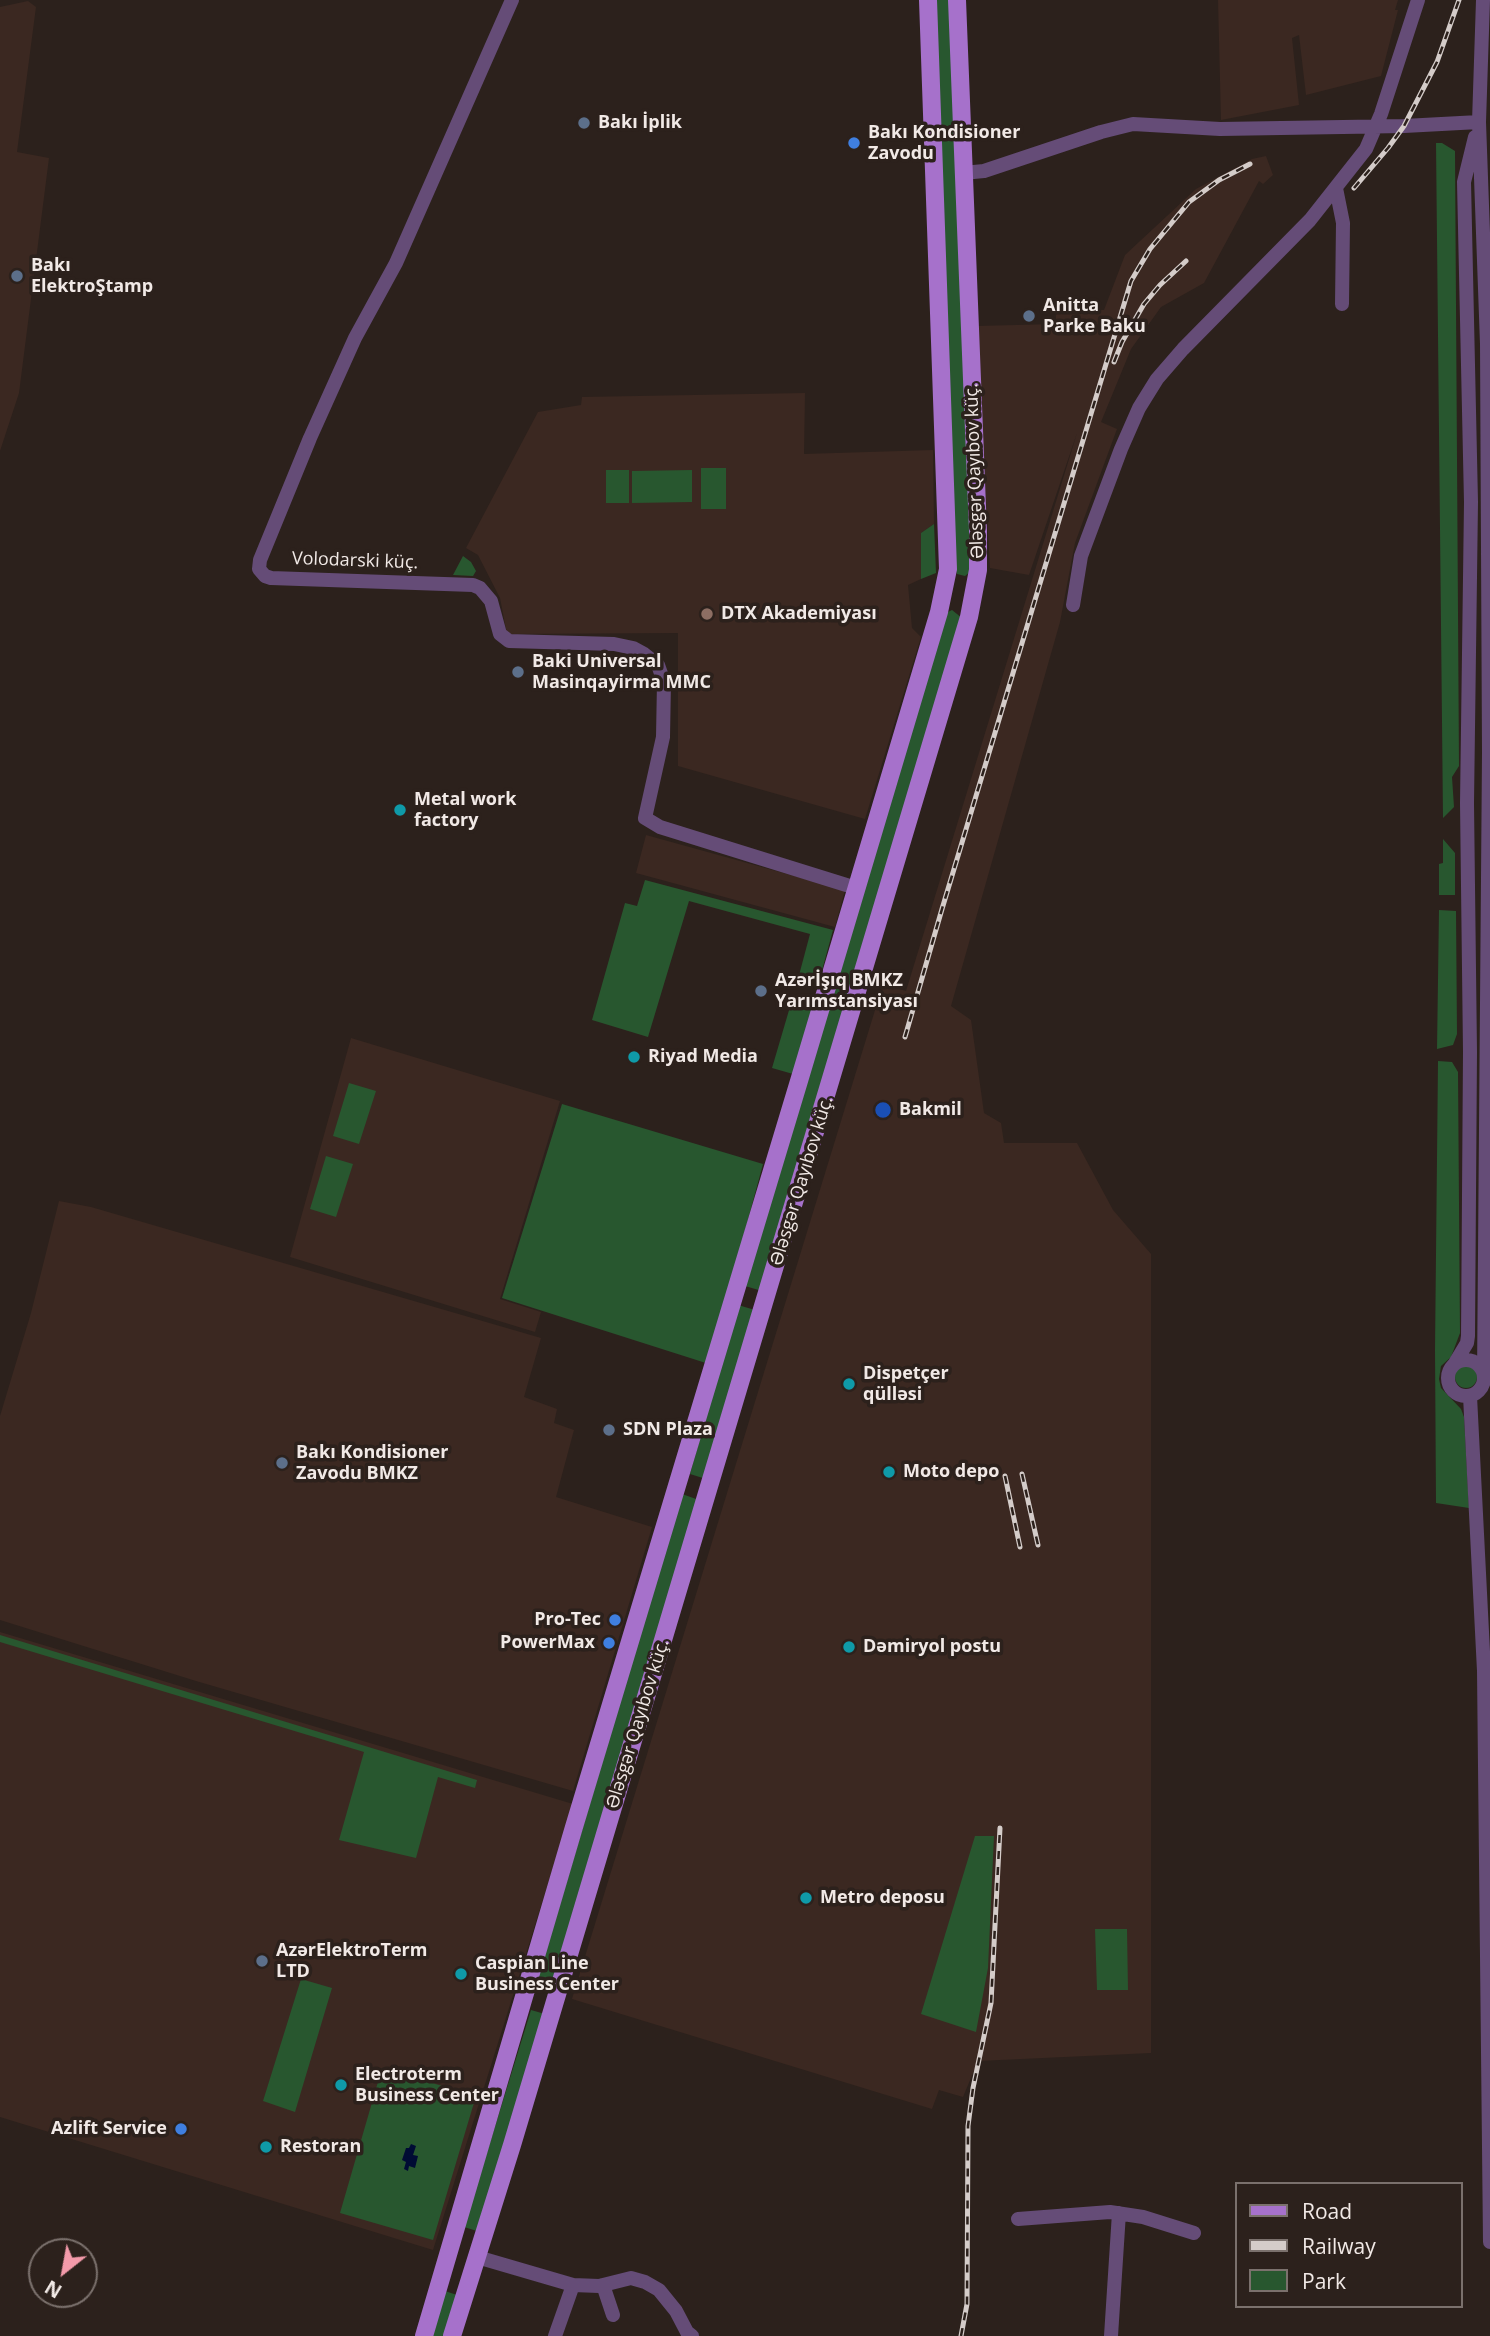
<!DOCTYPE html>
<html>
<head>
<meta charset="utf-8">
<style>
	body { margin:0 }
	#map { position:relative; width:1490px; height:2336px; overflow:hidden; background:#2c211c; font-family:"Open Sans",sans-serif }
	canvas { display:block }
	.legend { position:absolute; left:1235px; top:2182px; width:228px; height:126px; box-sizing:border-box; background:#2c211c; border:2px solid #7b716d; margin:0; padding:9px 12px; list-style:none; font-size:21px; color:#f1e9e6 }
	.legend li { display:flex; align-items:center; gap:14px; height:35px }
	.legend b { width:35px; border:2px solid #7b716d }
	.north { position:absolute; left:28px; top:2238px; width:70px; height:70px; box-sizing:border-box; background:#2c211c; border:2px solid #7b716d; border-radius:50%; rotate:211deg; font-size:19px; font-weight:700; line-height:28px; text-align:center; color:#f1e9e6 }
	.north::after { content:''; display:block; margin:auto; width:24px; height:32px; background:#f39aaa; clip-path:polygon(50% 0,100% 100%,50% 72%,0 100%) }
</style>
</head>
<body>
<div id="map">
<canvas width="1490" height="2336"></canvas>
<ul class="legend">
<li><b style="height:9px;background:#a671cb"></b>Road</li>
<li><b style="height:9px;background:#d4ccc9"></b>Railway</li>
<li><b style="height:19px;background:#28572f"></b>Park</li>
</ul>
<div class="north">N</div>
</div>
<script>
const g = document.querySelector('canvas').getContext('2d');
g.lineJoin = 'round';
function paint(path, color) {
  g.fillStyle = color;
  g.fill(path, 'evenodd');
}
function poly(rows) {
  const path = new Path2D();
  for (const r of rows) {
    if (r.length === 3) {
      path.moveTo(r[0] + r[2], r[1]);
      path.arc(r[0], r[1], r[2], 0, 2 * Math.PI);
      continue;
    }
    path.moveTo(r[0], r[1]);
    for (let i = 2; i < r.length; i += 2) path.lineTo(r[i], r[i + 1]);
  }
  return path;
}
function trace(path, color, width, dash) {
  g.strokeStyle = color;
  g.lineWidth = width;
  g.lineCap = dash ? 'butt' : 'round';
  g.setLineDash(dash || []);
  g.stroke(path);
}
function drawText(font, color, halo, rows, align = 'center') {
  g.font = font + ' "Open Sans",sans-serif';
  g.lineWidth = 7;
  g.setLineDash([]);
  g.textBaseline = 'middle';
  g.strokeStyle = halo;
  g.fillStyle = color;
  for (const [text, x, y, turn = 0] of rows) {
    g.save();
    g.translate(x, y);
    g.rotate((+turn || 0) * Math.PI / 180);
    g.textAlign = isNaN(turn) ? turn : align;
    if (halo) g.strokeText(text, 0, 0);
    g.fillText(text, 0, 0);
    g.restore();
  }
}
const built = poly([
	[1218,0,1398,0,1395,10,1398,10,1381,76,1306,95,1299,35,1292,38,1299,105,1221,120],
	[28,1,36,7,17,152,49,158,19,393,0,451,0,7],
	[1266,156,1273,175,1263,184,1259,181,1204,283,1161,307,1131,349,1101,422,1117,429,1075,543,1060,622,951,1006,971,1020,984,1113,1001,1123,1004,1143,1077,1143,1113,1210,1151,1254,1151,2053,978,2061,963,2097,939,2090,932,2109,572,1999,883,984,906,991,1077,433,1029,575,990,568,976,326,1056,324,1056,310,1104,310,1125,255,1196,189,1252,159],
	[805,393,804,454,933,450,934,524,921,533,921,579,908,585,912,628,921,637,865,819,678,766,678,633,507,634,500,598,478,555,466,548,538,412,581,405,582,397],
	[646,835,845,890,835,927,636,873],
	[351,1038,560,1101,500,1299,541,1312,535,1332,290,1257],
	[59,1201,91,1207,541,1338,524,1397,557,1409,554,1423,574,1430,556,1497,652,1527,573,1791,196,1681,0,1620,0,1416,31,1313],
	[0,1632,573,1804,433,2250,0,2117]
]);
const green = poly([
	[934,0,951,0,974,541,970,572,965,576,957,574,955,567],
	[1436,143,1442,143,1455,151,1459,766,1452,777,1454,807,1443,818],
	[701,468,726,468,726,509,701,509],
	[606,470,629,470,629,503,606,503],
	[692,470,692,502,632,503,632,471],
	[934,524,936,573,921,579,921,533],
	[463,556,471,562,476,571,473,576,453,575],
	[952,610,962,618,762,1291,745,1286,946,613],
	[1443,839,1455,853,1455,895,1439,895,1439,864,1443,863],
	[645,880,833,930,818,985,798,979,810,934,689,901,648,1037,592,1020,625,903,637,906],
	[1439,910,1456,911,1457,1034,1453,1045,1437,1049],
	[792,1000,813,1006,793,1074,772,1068],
	[1438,1061,1452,1062,1458,1072,1460,1333,1451,1357,1441,1366,1439,1379,1441,1388,1461,1409,1464,1417,1469,1508,1436,1503,1435,1350],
	[349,1083,376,1091,359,1144,333,1136],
	[562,1104,763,1164,709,1364,502,1298],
	[326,1156,353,1164,336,1217,310,1209],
	[738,1305,755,1310,706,1479,690,1474],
	[1466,1377,11],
	[682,1494,699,1500,552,1989,536,1985],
	[0,1635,477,1780,475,1788,438,1777,416,1858,339,1840,364,1752,0,1642],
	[975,1836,994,1836,988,1968,976,2032,921,2014],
	[1095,1929,1127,1929,1128,1990,1097,1990],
	[301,1979,332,1988,295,2112,263,2101],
	[531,2010,545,2014,477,2231,464,2227],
	[382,2068,476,2096,433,2240,340,2213],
	[445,2291,457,2295,445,2336,431,2336]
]);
const water = poly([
	[411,2144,416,2146,413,2155,418,2156,415,2168,409,2166,408,2171,404,2169,406,2162,402,2160,406,2148,409,2148]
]);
const minor = poly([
	[512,0,396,263,355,338,310,438,260,560,259,569,265,576,271,578,473,585,480,588,491,601,500,634,509,641,614,644,633,648,644,654,658,665,664,682,663,737,645,818,660,827,856,888],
	[1483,0,1479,122,1487,344,1489,753,1484,1377],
	[963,173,984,171,1101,132,1133,124,1220,129,1404,126,1479,122],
	[1336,188,1343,223,1342,304],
	[1073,605,1081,556,1121,449,1139,408,1157,379,1183,349,1310,220,1366,149,1381,114,1418,0],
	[1466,1378,18],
	[1455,1363,1467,1343,1468,1336,1470,1052,1467,803,1471,502,1464,182,1475,137],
	[1470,1396,1484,1671,1490,2242],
	[1018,2219,1110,2212,1143,2217,1194,2233],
	[477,2257,573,2285,555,2336],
	[573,2285,599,2286,631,2278,645,2282,659,2290,676,2311,687,2332,692,2336],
	[603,2285,613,2315],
	[1111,2336,1119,2213]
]);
const major = poly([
	[424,2336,574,1827,799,1081,939,612,948,569,928,0],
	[452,2336,512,2145,969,617,978,570,978,531,957,0]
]);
const rail = poly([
	[1354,188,1388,148,1404,126,1437,62,1459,0],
	[1114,362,1122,342,1144,304,1160,285,1186,261],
	[905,1037,942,909,1131,281,1150,249,1189,202,1219,180,1250,164],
	[1022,1474,1038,1545],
	[1005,1476,1020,1547],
	[961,2336,967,2304,968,2126,973,2088,991,2003,1000,1828]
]);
const markers = [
	[584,123,7,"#5c6f8a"],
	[854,143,7,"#3f7fe0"],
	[17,276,7,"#5c6f8a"],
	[1029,316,7,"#5c6f8a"],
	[707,614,7,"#8d6e63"],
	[518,672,7,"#5c6f8a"],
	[400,810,7,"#0f9aa8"],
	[761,991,7,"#5c6f8a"],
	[634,1057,7,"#0f9aa8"],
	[883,1110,9,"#1a4fb4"],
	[849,1384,7,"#0f9aa8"],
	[609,1430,7,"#5c6f8a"],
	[282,1463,7,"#5c6f8a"],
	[889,1472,7,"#0f9aa8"],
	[615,1620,7,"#3f7fe0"],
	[609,1643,7,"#3f7fe0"],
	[849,1647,7,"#0f9aa8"],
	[806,1898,7,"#0f9aa8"],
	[262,1961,7,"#5c6f8a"],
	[461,1974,7,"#0f9aa8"],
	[341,2085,7,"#0f9aa8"],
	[181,2129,7,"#3f7fe0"],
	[266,2147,7,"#0f9aa8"]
];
const poiNames = [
	["Bakı İplik",598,123],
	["Bakı Kondisioner",868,133],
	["Zavodu",868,154],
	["Bakı",31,266],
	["ElektroŞtamp",31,287],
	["Anitta",1043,306],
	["Parke Baku",1043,327],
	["DTX Akademiyası",721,614],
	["Baki Universal",532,662],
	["Masinqayirma MMC",532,683],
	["Metal work",414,800],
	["factory",414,821],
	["Azərİşıq BMKZ",775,981],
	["Yarımstansiyası",775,1002],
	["Riyad Media",648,1057],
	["Bakmil",899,1110],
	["Dispetçer",863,1374],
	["qülləsi",863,1395],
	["SDN Plaza",623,1430],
	["Bakı Kondisioner",296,1453],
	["Zavodu BMKZ",296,1474],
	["Moto depo",903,1472],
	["Pro-Tec",601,1620,"right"],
	["PowerMax",595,1643,"right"],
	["Dəmiryol postu",863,1647],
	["Metro deposu",820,1898],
	["AzərElektroTerm",276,1951],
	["LTD",276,1972],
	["Caspian Line",475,1964],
	["Business Center",475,1985],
	["Electroterm",355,2075],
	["Business Center",355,2096],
	["Azlift Service",167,2129,"right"],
	["Restoran",280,2147]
];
const streetNames = [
	["Ələsgər Qayıbov küç.",975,471,-92],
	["Volodarski küç.",355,561,2],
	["Ələsgər Qayıbov küç.",802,1181,-73],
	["Ələsgər Qayıbov küç.",638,1724,-73]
];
paint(built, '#3b2821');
paint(green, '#28572f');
paint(water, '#000b34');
trace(minor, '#654c77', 14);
trace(major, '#a671cb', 18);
trace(rail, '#d4ccc9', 5);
trace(rail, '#2c211c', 2.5, [8]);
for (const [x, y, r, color] of markers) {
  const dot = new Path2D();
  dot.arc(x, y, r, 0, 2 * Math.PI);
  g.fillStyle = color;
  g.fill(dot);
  trace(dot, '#2c211c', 2.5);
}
drawText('bold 18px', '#f1e9e6', '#2c211c', poiNames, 'left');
drawText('18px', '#f1e9e6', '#2c211c', streetNames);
</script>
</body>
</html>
